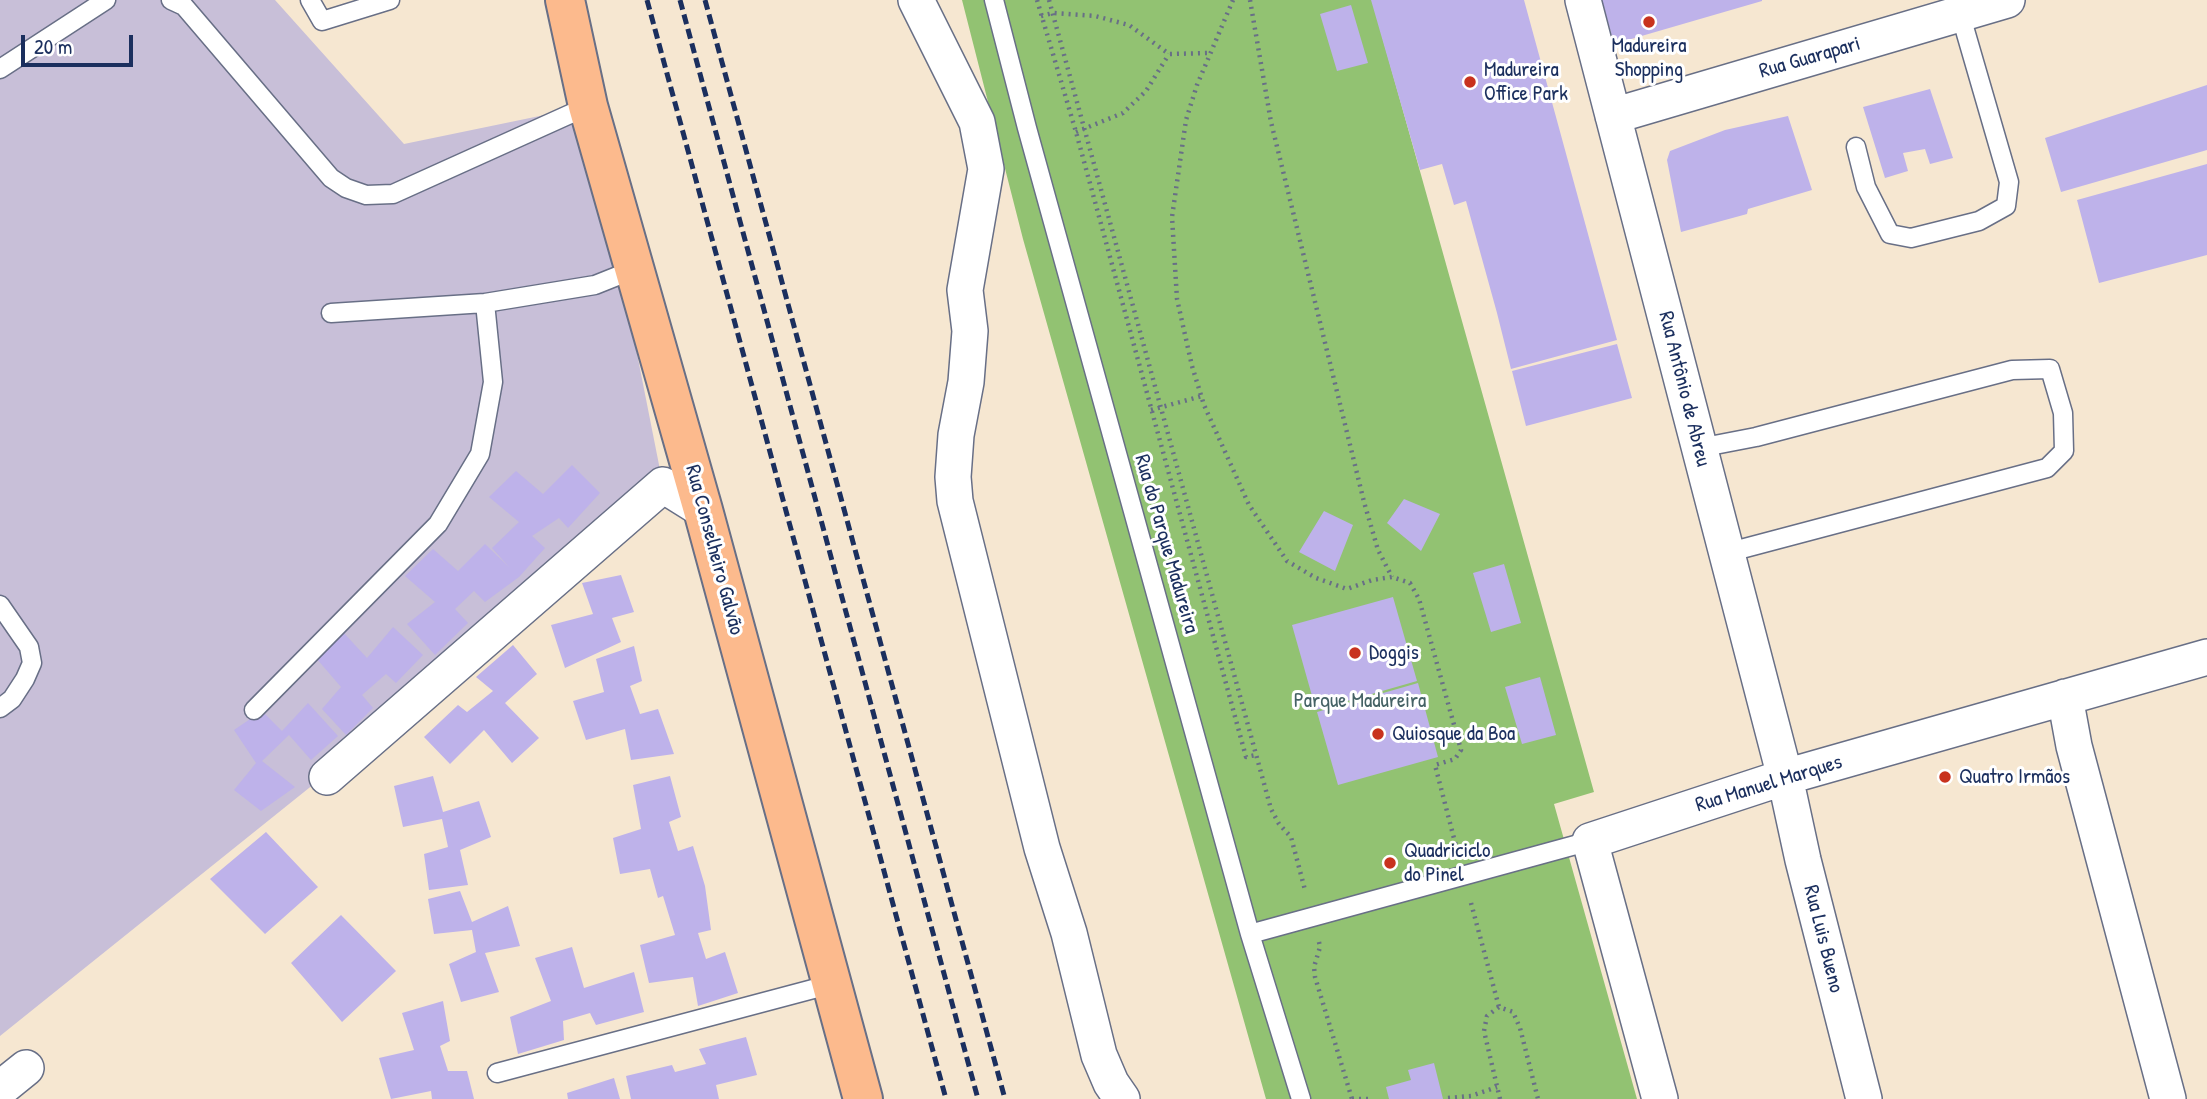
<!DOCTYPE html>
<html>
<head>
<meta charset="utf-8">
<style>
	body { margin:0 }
	#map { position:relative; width:2207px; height:1099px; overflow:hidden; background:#f6e7d1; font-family:"Patrick Hand",sans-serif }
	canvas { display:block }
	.scale { position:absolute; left:21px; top:35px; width:112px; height:32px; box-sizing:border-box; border:4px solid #1b2f5e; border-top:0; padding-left:9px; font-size:21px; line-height:24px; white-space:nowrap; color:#1b2f5e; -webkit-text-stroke:5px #fff; paint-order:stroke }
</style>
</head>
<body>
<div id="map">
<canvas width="2207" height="1099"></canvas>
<div class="scale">20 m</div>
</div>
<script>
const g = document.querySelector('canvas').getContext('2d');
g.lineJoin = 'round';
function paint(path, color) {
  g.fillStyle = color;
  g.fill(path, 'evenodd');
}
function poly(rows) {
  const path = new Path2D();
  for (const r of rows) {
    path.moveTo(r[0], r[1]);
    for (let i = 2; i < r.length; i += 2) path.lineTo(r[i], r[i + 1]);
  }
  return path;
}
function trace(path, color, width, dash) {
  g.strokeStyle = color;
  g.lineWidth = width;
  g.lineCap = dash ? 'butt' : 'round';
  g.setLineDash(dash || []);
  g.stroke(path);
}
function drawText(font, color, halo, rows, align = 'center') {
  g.font = font + ' "Patrick Hand",sans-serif';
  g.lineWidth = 6;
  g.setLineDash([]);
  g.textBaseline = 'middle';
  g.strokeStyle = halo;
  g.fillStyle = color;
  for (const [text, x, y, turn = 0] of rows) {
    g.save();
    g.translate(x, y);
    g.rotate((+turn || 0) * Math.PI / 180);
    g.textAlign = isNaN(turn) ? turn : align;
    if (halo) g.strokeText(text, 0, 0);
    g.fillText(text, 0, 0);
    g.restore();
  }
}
const industrial = poly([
	[0,0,275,0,404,144,588,106,663,485,380,731,0,1036]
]);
const green = poly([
	[962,0,1372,0,1594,792,1554,804,1637,1099,1266,1099,1023,239]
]);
const building = poly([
	[1371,0,1524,0,1617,340,1511,369,1497,313,1466,201,1454,205,1442,164,1420,170],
	[1602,0,1762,0,1762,1,1614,44],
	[1351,5,1368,63,1337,71,1320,14],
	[2207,85,2207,150,2061,192,2045,138],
	[1930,89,1953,158,1930,164,1925,149,1903,153,1908,171,1885,178,1863,107],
	[1788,116,1812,190,1748,209,1747,214,1681,232,1667,160,1670,151,1725,130],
	[2207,164,2207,255,2099,283,2077,200],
	[1617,344,1632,398,1526,426,1512,371],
	[572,465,600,493,568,528,559,518,532,536,545,548,519,577,485,602,474,591,455,609,468,623,435,655,407,624,435,602,405,576,433,549,458,571,485,544,509,567,492,548,519,522,489,497,516,471,543,494],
	[1404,499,1440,514,1421,551,1387,523],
	[1324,511,1353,525,1335,571,1299,552],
	[1504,564,1521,623,1491,632,1473,573],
	[621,575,634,612,612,618,621,642,565,668,551,625,593,614,582,583],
	[1393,597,1417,681,1316,710,1292,625],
	[393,627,423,655,396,683,386,674,362,695,373,708,346,735,322,709,341,687,316,658,342,631,367,658],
	[513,645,537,674,505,703,539,738,512,763,484,730,450,764,424,737,458,705,467,712,493,691,476,677],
	[634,646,642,681,630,686,640,714,658,709,674,754,631,760,625,729,586,740,573,701,604,692,596,659],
	[1540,677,1556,735,1522,744,1505,687],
	[1418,683,1438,757,1338,785,1317,712],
	[308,703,338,736,311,760,289,735,262,761,295,787,261,811,234,790,256,763,234,730,262,711,282,731],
	[433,776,443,812,479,801,491,837,460,850,468,885,429,890,424,854,448,847,442,819,403,827,394,786],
	[670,776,681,817,669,822,678,851,693,846,705,886,711,930,698,933,706,959,725,952,738,993,698,1006,693,977,649,983,640,945,675,935,663,896,658,898,650,869,620,874,613,838,641,829,633,785],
	[266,832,318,887,265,934,210,879],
	[460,891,472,922,508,906,520,946,485,953,499,992,461,1002,449,964,476,952,472,930,434,934,428,899],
	[341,915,396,971,342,1022,291,963],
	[572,947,584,988,634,972,644,1012,596,1025,590,1013,563,1021,564,1040,518,1054,510,1017,551,1001,535,958],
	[443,1001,450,1041,440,1046,448,1071,467,1071,474,1099,432,1099,431,1091,391,1099,379,1058,414,1050,402,1013],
	[746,1037,757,1075,716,1085,719,1099,631,1099,626,1076,672,1065,675,1072,706,1064,699,1049],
	[1434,1063,1443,1099,1389,1099,1386,1087,1411,1080,1408,1070],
	[614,1078,620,1099,568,1099,567,1093]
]);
const path = poly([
	[1037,0,1076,132,1246,757,1256,755],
	[1049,0,1271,809,1279,824,1291,837,1305,890],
	[1233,0,1197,85,1186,120,1172,217,1177,299,1192,366,1204,405,1249,505,1287,561,1316,578,1347,589,1372,580,1392,577,1410,583,1419,599,1461,750,1455,759,1435,765,1457,850],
	[1250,0,1271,122,1364,502,1378,550,1392,577],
	[1041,16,1053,13,1095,16,1129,25,1169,54,1210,53],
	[1076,132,1123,113,1146,91,1169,54],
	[1151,410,1202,396],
	[1471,903,1499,1007],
	[1319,942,1320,947,1314,967,1315,977,1352,1099],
	[1448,1098,1471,1096,1497,1087],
	[1352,1099,1368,1099],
	[1500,1099,1484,1031,1487,1016,1499,1007,1513,1012,1520,1028,1538,1099]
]);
const lane = poly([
	[171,0,184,6,331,178,346,188,366,195,393,194,588,106],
	[310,0,322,21,390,0],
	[994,0,1027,128,1250,934,1301,1099],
	[0,69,106,0],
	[1856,147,1866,187,1890,234,1911,238,1979,221,2006,206,2009,182,1960,13],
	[331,313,485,303,595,285,635,269],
	[1699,448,1756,437,2012,370,2050,369,2063,413,2064,451,2047,468,1726,553],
	[0,605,29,647,32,663,25,679,12,699,0,708],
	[254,710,438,524,480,454,493,382,485,303],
	[1250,934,1590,841],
	[497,1073,832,984]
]);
const street = poly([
	[916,0,977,122,986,169,965,290,970,331,966,382,956,435,953,477,955,501,1042,848,1069,933,1099,1055,1111,1083,1122,1099],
	[1583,0,1785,777,1803,860,1864,1099],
	[1613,116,2007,0],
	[2065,697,2074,746,2168,1099],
	[327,777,663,485,703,510],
	[0,1089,26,1068],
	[1660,1099,1590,841,1785,777,2207,657]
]);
const primary = poly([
	[565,0,588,106,703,510,863,1099]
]);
const rail = poly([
	[647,0,946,1099],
	[680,0,978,1099],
	[705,0,1005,1099]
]);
const markers = [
	[1649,22,7,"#c8321e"],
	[1470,82,7,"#c8321e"],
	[1355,653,7,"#c8321e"],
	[1378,734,7,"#c8321e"],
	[1945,777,7,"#c8321e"],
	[1390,863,7,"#c8321e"]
];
const poiNames = [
	["Madureira",1649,46,"center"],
	["Shopping",1649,70,"center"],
	["Madureira",1484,70],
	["Office Park",1484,94],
	["Doggis",1369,653],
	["Quiosque da Boa",1392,734],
	["Quatro Irmãos",1959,777],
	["Quadriciclo",1404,851],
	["do Pinel",1404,875]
];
const streetNames = [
	["Rua Guarapari",1810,58,-16],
	["Rua Antônio de Abreu",1684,389,76],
	["Rua do Parque Madureira",1166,544,74],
	["Rua Conselheiro Galvão",714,550,75],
	["Rua Manuel Marques",1769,784,-17],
	["Rua Luis Bueno",1823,939,76]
];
const parkNames = [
	["Parque Madureira",1360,701]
];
paint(industrial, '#c8bfd8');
paint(green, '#92c272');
paint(building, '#beb2ea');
trace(lane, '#686f86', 21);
trace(street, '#686f86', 38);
trace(primary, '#686f86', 42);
trace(path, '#686f86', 4.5, [2, 5]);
trace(lane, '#fff', 18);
trace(street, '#fff', 35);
trace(primary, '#fcba8d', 38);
trace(rail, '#1b2f5e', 5, [10, 5]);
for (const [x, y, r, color] of markers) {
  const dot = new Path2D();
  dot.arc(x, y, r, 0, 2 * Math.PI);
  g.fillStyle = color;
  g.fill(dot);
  trace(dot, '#fff', 2.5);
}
drawText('21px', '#1b2f5e', '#fff', poiNames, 'left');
drawText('21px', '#1b2f5e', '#fff', streetNames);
drawText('21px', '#456265', '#fff', parkNames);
</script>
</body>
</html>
